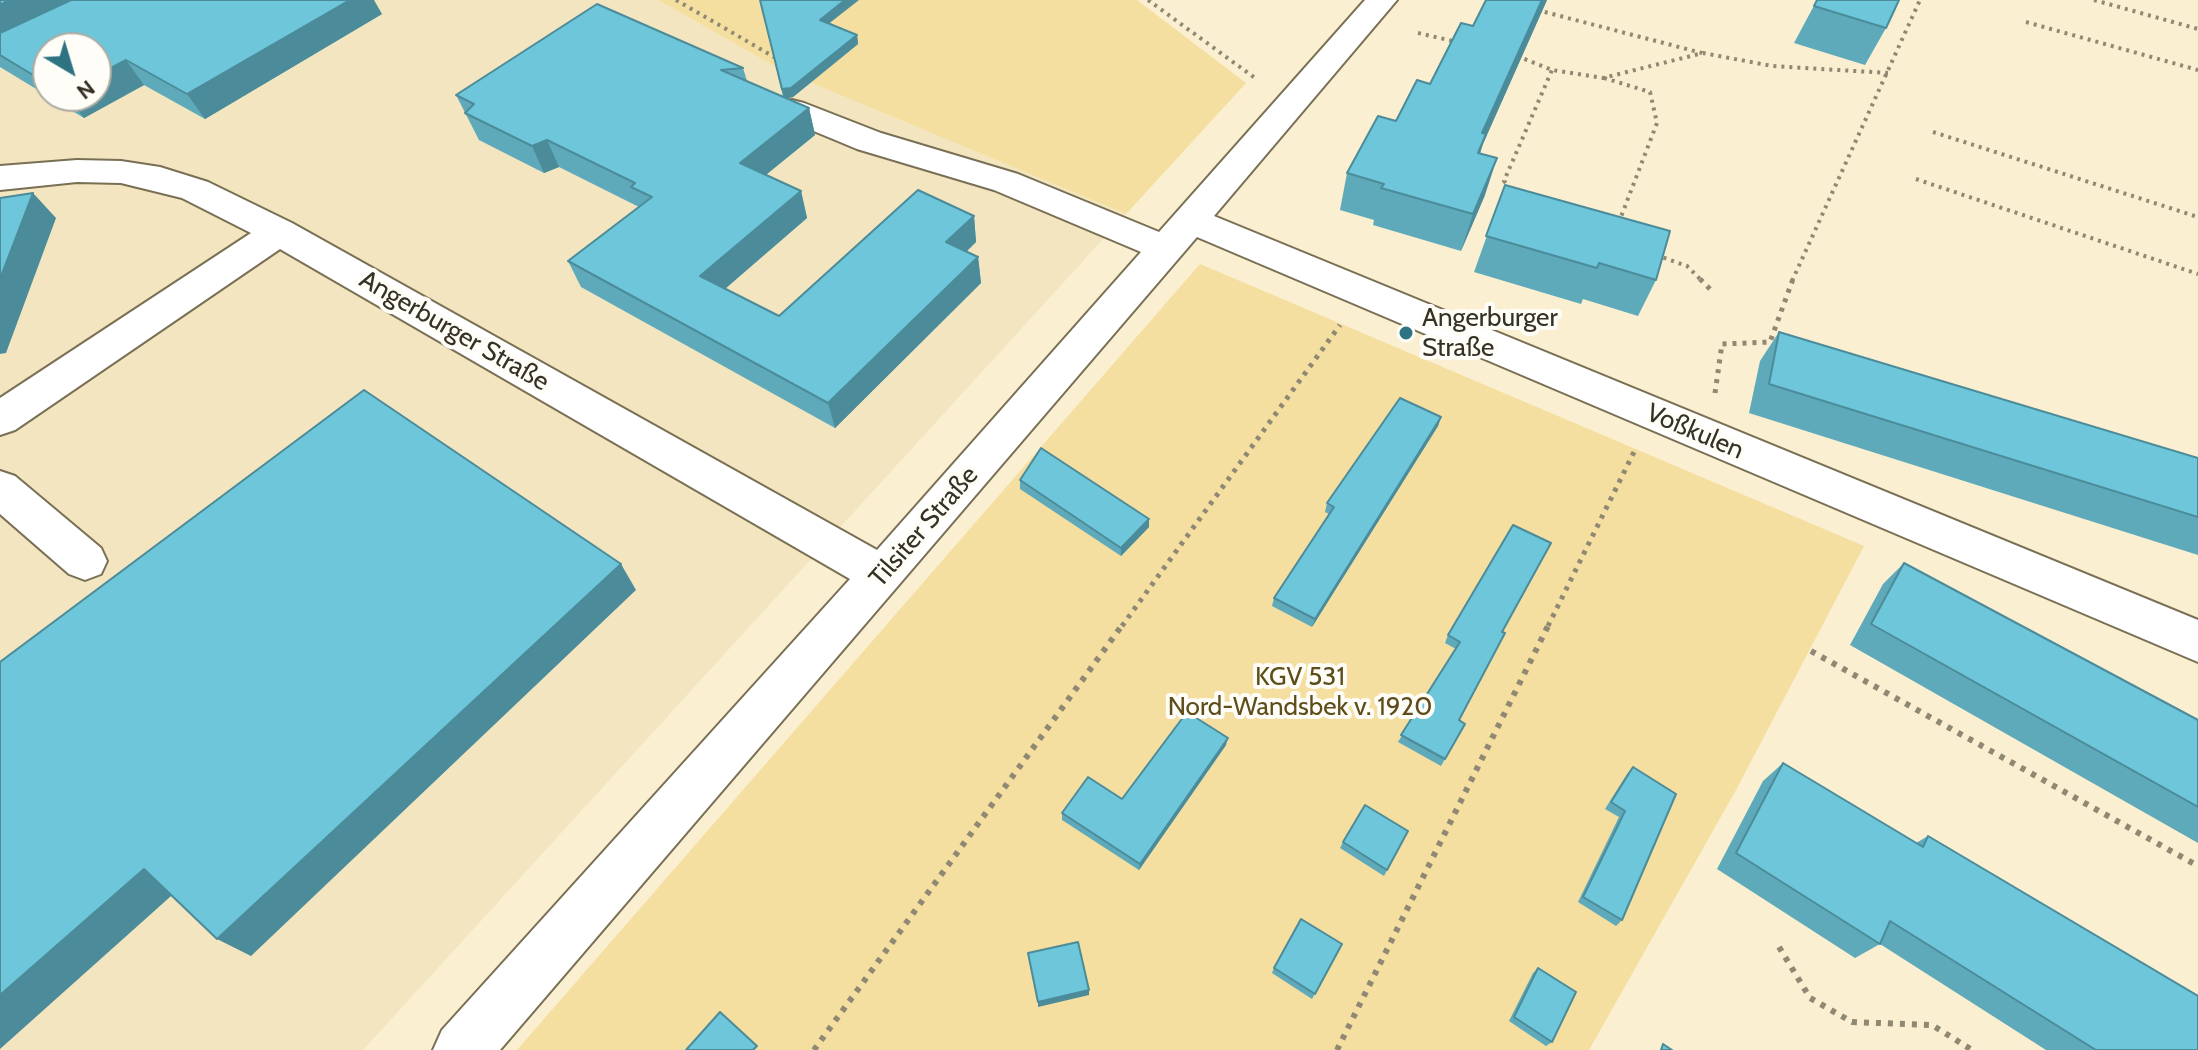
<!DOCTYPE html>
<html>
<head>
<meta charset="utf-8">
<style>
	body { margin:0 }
	#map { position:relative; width:2198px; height:1050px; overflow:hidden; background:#faefd0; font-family:Cabin,sans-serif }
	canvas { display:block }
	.north { position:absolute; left:32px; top:32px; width:80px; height:80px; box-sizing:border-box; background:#fffdf7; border:2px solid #aeaba3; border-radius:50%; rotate:142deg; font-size:22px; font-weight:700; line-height:32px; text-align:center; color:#353125 }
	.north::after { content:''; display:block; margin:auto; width:28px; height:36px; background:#2e7381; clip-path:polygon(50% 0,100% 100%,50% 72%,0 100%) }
</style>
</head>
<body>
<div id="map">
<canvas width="2198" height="1050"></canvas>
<div class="north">N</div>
</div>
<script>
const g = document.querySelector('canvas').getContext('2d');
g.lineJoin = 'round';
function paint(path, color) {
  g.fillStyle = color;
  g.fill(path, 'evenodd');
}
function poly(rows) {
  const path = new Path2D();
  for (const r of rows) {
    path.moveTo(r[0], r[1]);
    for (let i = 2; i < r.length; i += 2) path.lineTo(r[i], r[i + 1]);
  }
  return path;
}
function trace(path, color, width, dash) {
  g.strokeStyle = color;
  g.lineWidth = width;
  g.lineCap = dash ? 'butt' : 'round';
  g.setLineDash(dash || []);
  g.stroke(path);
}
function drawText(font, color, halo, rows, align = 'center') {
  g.font = font + ' Cabin,sans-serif';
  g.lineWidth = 8;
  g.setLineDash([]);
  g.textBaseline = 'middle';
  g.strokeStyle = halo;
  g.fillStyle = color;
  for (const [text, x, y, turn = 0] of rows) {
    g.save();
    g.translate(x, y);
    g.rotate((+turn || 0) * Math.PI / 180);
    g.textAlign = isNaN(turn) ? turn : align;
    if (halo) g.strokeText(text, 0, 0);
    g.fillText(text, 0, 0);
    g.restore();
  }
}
const built = poly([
	[0,0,658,0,783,71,1126,214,363,1050,0,1050],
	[48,48,96,48,96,96,48,96]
]);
const green = poly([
	[658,0,1137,0,1246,83,1126,214,783,71],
	[1200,264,1864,546,1736,790,1589,1050,517,1050]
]);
const pathFar2 = poly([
	[676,0,776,58],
	[1148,0,1255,78],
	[2094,0,2198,29],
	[1537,10,1702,53],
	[2026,22,2198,70],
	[1418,33,1457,42],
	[1517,56,1552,70,1603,78,1703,53,1772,66,1888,73],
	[1604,78,1650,92,1657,123,1619,222],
	[1933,132,2198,217],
	[1916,179,2198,274],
	[1511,189,1504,181,1552,70],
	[1656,255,1687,266,1702,281],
	[1792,281,1920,0]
]);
const pathFar1 = poly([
	[1700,279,1710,289],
	[1715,393,1722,344,1770,342,1793,279],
	[1122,626,1340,325],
	[1548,626,1635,450]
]);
const path = poly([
	[1811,651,2198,866],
	[1779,947,1810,998,1852,1022,1932,1025,1972,1050],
	[814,1050,1123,624],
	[1337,1050,1549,624]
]);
const minor = poly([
	[1365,0,1397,0,1214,216,2198,620,2198,662,1197,237,500,1050,433,1050,442,1030,850,579,280,249,15,430,0,435,0,398,251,233,182,198,121,183,77,182,0,190,0,166,77,160,121,161,160,167,208,182,292,223,877,550,1141,252,994,190,857,149,780,117,775,110,780,103,792,100,804,103,881,133,1018,174,1159,232,1365,0],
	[0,471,15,476,101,548,107,561,101,574,85,580,69,574,0,514,0,471]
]);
const wall = poly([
	[0,0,382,14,205,119,144,85,84,118,0,67],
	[48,48,96,96,48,96],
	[760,0,830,23,857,35,858,44,793,97,787,98,809,108,815,135,766,175,801,191,807,218,725,288,779,316,974,216,976,242,966,252,978,257,981,283,835,428,581,287,568,261,639,207,559,167,544,173,479,140,456,95,743,68,747,81,783,97],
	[1547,0,1483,143,1480,154,1485,195,1461,251,1373,225,1374,220,1340,210,1347,173,1430,84,1473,26],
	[1817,0,1886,28,1865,65,1794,43],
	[1505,185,1656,280,1638,316,1583,299,1581,304,1474,272],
	[1779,332,2198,458,2198,555,1749,413,1760,361],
	[1441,417,1438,426,1312,627,1272,606,1274,598,1329,514,1325,512,1327,503],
	[1020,480,1149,519,1149,527,1121,556,1020,489],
	[1904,563,2198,720,2198,843,1850,645,1883,584],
	[1502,632,1459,720,1465,724,1441,766,1398,742,1456,649,1445,643,1448,635],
	[1226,745,1139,870,1062,820,1062,813,1122,799],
	[1783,763,1916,843,1928,836,2198,1050,2046,1050,1880,944,1855,958,1717,869,1763,781],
	[1633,767,1622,920,1616,926,1578,902,1619,817,1605,809,1627,774],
	[1408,831,1384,876,1340,848,1343,842],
	[1342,944,1312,999,1272,973,1274,968],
	[1538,968,1552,1042,1546,1046,1509,1021,1533,973]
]);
const shadedWall = poly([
	[9,0,78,0,0,40,0,5],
	[350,0,374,0,382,14,205,119,187,94],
	[845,0,859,0,822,29,820,20],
	[1542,0,1547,0,1483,144,1474,171,1482,133],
	[857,35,858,44,793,97,784,99,782,89],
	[126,60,144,85,84,118,66,96,96,96,96,76],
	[809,108,815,135,748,189,740,163],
	[547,140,559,167,544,173,532,146],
	[1497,158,1485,195,1461,251,1473,214],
	[801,191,807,218,710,302,700,276],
	[33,193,56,218,6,353,0,354,0,279],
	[974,216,976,242,949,268,946,242],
	[978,257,981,283,835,428,828,403],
	[1441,417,1438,426,1312,627,1315,619],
	[1149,519,1149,527,1121,556,1121,548],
	[621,564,636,590,251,956,217,939],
	[1228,738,1226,745,1139,870,1140,864],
	[144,869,180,888,0,1049,0,995],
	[1089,990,1089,995,1038,1007,1038,1002]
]);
const building = poly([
	[0,0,9,0,0,5,0,0],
	[71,0,350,0,187,94,126,60,96,76,96,48,48,48,48,84,0,55,0,33,71,0],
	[760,0,845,0,820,20,857,35,791,88,782,89,760,0],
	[1486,0,1542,0,1482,133,1486,134,1478,153,1497,158,1473,214,1381,188,1384,184,1347,173,1378,116,1396,121,1417,80,1430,84,1461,23,1473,26,1486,0],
	[1817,0,1899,0,1886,28,1814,6,1817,0],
	[597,4,743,68,721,70,809,108,740,163,801,191,700,276,779,316,918,190,974,216,946,242,978,257,828,403,568,261,652,197,631,187,635,183,547,140,532,146,465,113,474,104,456,95,597,4],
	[1505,185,1670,231,1656,280,1599,263,1597,268,1486,236,1505,185],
	[33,193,0,279,0,198,33,193],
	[1779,332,2198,458,2198,517,1769,384,1779,332],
	[364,390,621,564,217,939,144,869,0,995,0,662,364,390],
	[1400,398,1441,417,1315,619,1274,598,1334,507,1327,503,1400,398],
	[1041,448,1149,519,1121,548,1020,480,1041,448],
	[1513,525,1551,543,1502,632,1505,633,1459,720,1465,724,1445,759,1401,735,1460,642,1448,635,1513,525],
	[1904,563,2198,720,2198,807,1871,624,1904,563],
	[1187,712,1228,738,1140,864,1062,813,1088,777,1122,799,1187,712],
	[1783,763,1923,847,1928,836,2198,996,2198,1050,2096,1050,1890,921,1880,944,1736,853,1783,763],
	[1633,767,1676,794,1622,920,1583,897,1625,811,1611,802,1633,767],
	[1365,805,1408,831,1387,870,1343,842,1365,805],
	[1301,919,1342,944,1315,994,1274,968,1301,919],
	[1078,942,1089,990,1038,1002,1028,953,1078,942],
	[1538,968,1576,992,1552,1042,1514,1017,1538,968],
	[720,1012,757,1046,753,1050,686,1050,720,1012],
	[1663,1044,1672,1050,1661,1050,1663,1044]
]);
const markers = [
	[1406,333,8,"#2e7381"]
];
const poiNames = [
	["Angerburger",1422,318],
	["Straße",1422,348]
];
const streetNames = [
	["Angerburger Straße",454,331,30],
	["Voßkulen",1695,432,23],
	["Tilsiter Straße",924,527,-49]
];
const parkNames = [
	["KGV 531",1300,677],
	["Nord-Wandsbek v. 1920",1300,707]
];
paint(built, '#f2e5bf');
paint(green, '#f4dea0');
trace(minor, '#796f54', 4);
trace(pathFar2, '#8f8873', 4, [3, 5]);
trace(pathFar1, '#8f8873', 5, [4, 6]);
trace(path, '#8f8873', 6, [5, 7]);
paint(minor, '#fff');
paint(wall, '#5eaabb');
paint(shadedWall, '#4c8b99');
paint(building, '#6dc6da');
trace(building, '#4c8b99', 2);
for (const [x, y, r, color] of markers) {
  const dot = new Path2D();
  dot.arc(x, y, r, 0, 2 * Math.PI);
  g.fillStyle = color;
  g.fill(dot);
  trace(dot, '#fffdf7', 3);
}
drawText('26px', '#353125', '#fffdf7', poiNames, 'left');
drawText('26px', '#353125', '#fffdf7', streetNames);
drawText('26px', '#5d4d1a', '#fffdf7', parkNames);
</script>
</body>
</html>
